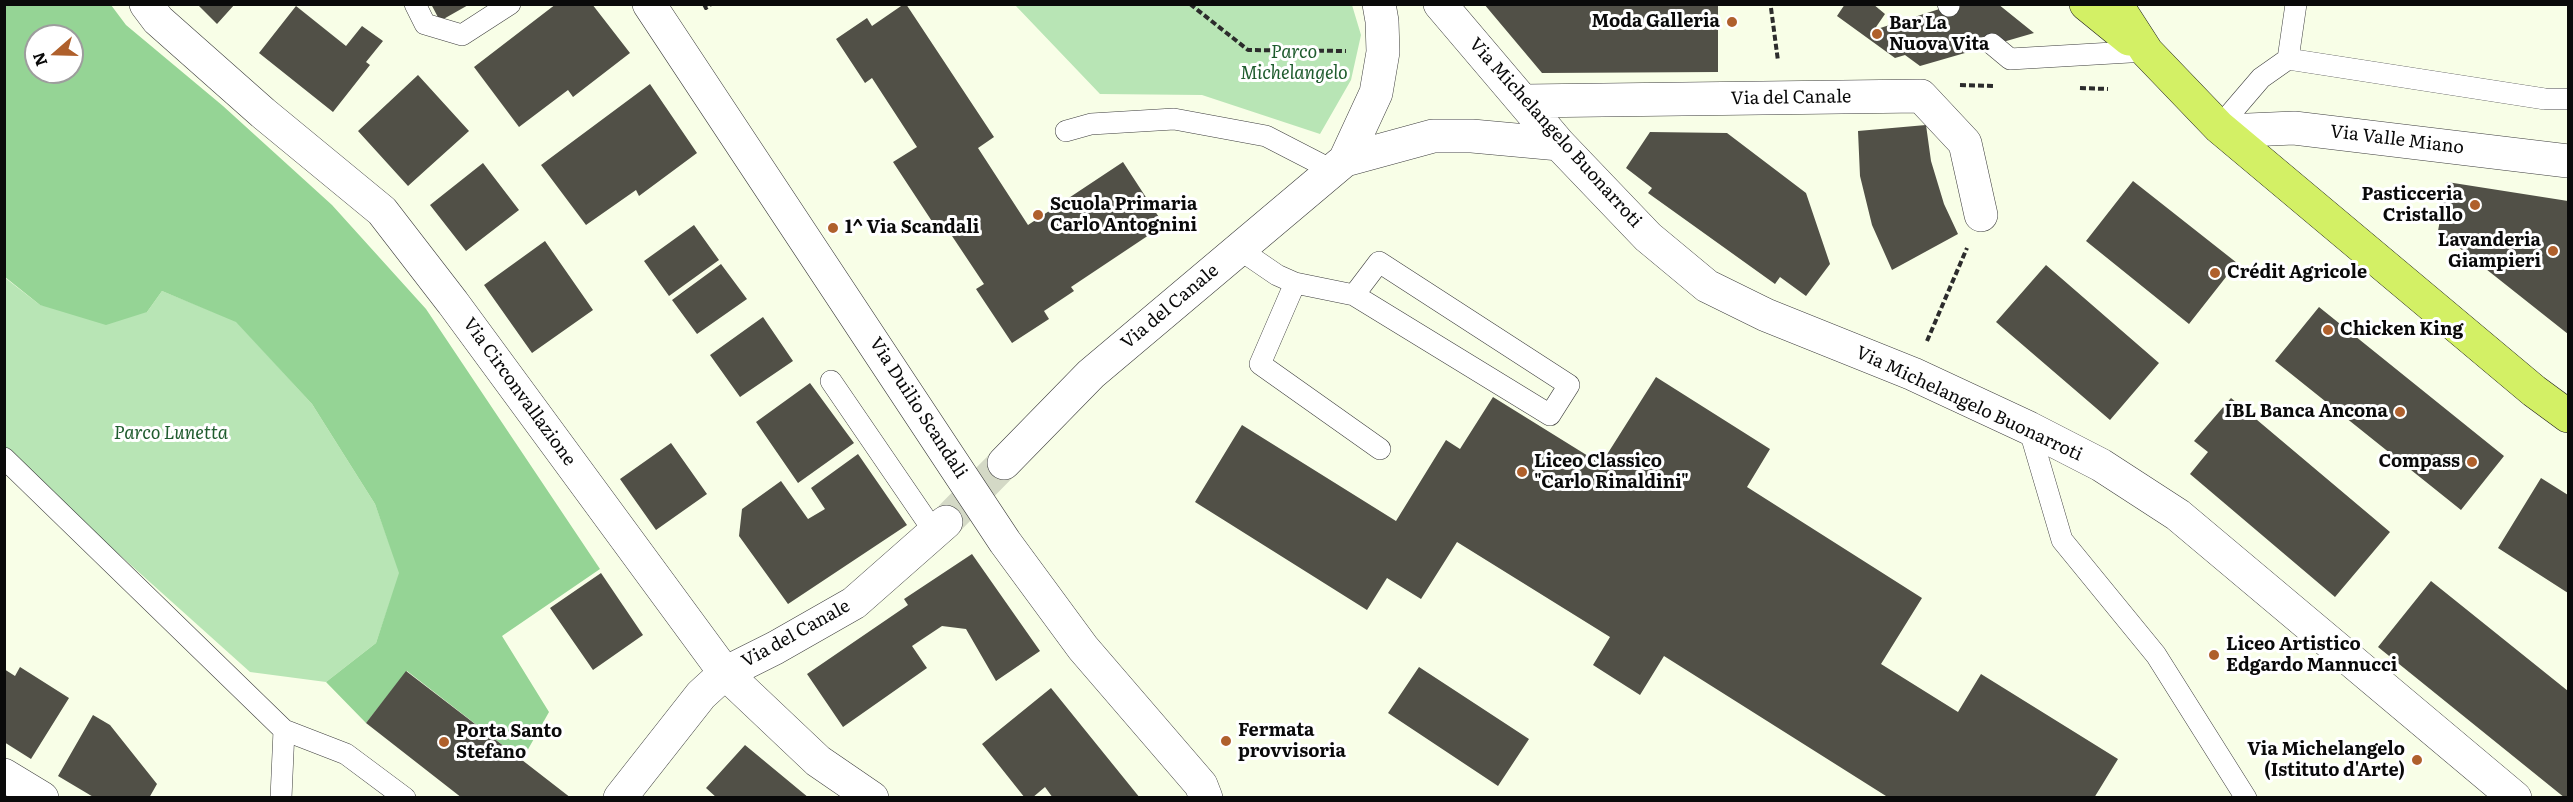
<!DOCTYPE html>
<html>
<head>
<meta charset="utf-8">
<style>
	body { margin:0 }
	#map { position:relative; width:2573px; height:802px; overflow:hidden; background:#f8fee7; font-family:Literata,serif }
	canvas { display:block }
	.frame { position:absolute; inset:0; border:6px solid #0a0a0a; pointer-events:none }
	.north { position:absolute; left:24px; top:24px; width:60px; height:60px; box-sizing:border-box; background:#fff; border:2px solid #9d9d9d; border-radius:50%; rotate:250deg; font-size:16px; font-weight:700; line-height:24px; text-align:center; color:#0a0a0a }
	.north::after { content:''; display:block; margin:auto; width:21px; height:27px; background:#af602c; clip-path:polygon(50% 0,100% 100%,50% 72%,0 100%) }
</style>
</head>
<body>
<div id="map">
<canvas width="2573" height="802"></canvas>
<div class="frame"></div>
<div class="north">N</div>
</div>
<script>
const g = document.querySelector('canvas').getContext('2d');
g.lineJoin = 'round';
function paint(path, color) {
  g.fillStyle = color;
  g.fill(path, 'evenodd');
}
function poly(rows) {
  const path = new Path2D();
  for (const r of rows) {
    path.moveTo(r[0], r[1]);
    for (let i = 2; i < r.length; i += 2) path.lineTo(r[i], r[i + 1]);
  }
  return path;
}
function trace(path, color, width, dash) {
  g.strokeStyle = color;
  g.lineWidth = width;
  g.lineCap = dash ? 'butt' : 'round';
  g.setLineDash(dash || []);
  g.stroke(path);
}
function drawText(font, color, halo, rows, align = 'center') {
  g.font = font + ' Literata,serif';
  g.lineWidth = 6;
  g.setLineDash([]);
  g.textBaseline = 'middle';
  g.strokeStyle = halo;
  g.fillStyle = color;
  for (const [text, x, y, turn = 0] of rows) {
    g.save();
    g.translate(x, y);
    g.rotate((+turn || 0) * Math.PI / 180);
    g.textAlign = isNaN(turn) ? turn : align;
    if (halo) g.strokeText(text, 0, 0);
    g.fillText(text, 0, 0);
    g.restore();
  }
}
const green = poly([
	[1015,5,1352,5,1361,35,1351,80,1320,134,1202,95,1100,94],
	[4,277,40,305,147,312,162,291,236,321,312,404,375,504,400,573,376,643,326,682,250,672,15,461,5,451]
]);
const forest = poly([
	[4,5,111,5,126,25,223,106,332,205,426,309,600,569,502,636,549,712,522,760,407,671,366,723,326,682,376,643,399,573,375,504,312,404,236,322,162,291,147,312,106,325,40,305,5,277],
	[36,36,72,36,72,72,36,72]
]);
const building = poly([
	[197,4,235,4,217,24],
	[431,4,470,4,440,21],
	[556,4,592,4,630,53,573,97,568,90,519,127,474,67],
	[904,4,906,4,994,137,978,148,1028,225,1123,162,1164,225,1071,287,1074,291,1044,311,1049,319,1012,343,976,289,984,284,946,227,939,232,893,162,917,147,872,78,865,83,836,39,867,18,872,26],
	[1484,4,1718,4,1718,72,1542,73],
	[1845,4,1873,4,1885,14,1874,30,1955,4,1998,4,2034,33,1920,66,1905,55,1895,58,1837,16],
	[296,6,346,46,362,26,383,41,366,62,370,65,333,112,259,53],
	[418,75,469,131,408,186,358,131],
	[650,84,697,153,639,196,636,190,586,225,541,165],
	[1926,125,1931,161,1944,204,1958,234,1892,270,1872,225,1860,176,1858,131],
	[1650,132,1727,133,1806,193,1830,264,1806,296,1780,277,1775,284,1648,193,1652,188,1626,168],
	[483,163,519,210,466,251,430,205],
	[2133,181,2237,263,2189,324,2086,241],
	[2447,182,2568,201,2568,334,2438,231],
	[694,225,719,260,669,296,644,261],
	[545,241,593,310,532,353,484,285],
	[721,264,747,299,697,334,672,300],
	[2046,265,2159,363,2110,420,1996,322],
	[2319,307,2504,456,2461,510,2275,361],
	[763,317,793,361,740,397,710,355],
	[1656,377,1770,449,1747,487,1922,598,1881,664,1958,712,1981,674,2118,759,2094,798,1885,798,1886,796,1664,656,1640,695,1593,665,1610,637,1457,542,1421,599,1387,578,1367,610,1195,502,1242,425,1396,521,1446,440,1460,449,1493,397,1601,464],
	[810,383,854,443,798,483,756,422],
	[2231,398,2390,532,2335,597,2190,474,2208,452,2194,441],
	[671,443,707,494,656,530,620,479],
	[858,454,907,525,788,604,739,536,742,509,781,481,808,519,825,509,811,488],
	[2541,478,2568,495,2568,593,2498,548],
	[972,554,1040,651,996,681,966,629,942,626,912,646,927,668,843,727,807,674,908,605,904,599],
	[601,573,643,635,593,670,550,608],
	[2431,581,2568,691,2568,798,2565,798,2378,647],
	[20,667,69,698,31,759,4,742,4,669,15,676],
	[1419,667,1529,739,1498,786,1388,713],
	[406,671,522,760,571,798,462,798,366,723],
	[1051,688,1140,798,1053,798,1045,787,1032,798,1025,798,982,744],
	[93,715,110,725,157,784,149,798,95,798,58,776],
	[745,745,809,798,717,798,706,788]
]);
const minorTunnel = poly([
	[946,522,1004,463]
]);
const path = poly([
	[704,4,706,8,711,4],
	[1190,4,1248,50,1346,51],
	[1771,8,1778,61],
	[1960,85,1995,86],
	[2080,88,2108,89],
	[1927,341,1967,248]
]);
const service = poly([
	[415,4,425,24,462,35,510,4],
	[1948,4,1949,6],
	[1992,44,2010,59,2147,51],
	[2288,59,2296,4],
	[2219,127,2261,78,2288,59,2545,99,2568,99],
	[1066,131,1091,124,1174,119,1266,136,1332,170],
	[1239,249,1277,275,1295,283,1354,295,1550,415,1569,385,1379,262,1354,295],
	[1295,283,1260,364,1380,449],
	[831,381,935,533],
	[2029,428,2062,540,2156,655,2246,798],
	[4,458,284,730,346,754,405,798],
	[281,798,284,730]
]);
const minor = poly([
	[146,4,158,20,263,113,382,211,453,303,725,673,818,761,872,798],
	[649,4,1005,542,1083,648,1201,785,1206,798],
	[1440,4,1559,144,1648,237,1707,286,1766,315,1913,374,2029,428,2101,465,2178,515,2515,798],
	[1524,101,1921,96,1965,143,1981,215],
	[1345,160,1376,93,1383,52,1382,21,1379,4],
	[1004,463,1091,374,1345,160,1433,136,1472,136,1559,144],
	[4,775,42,798],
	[620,798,701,695,725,673,775,648,854,603,946,522]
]);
const tertiary = poly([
	[2225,131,2294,128,2568,161]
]);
const primary = poly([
	[2086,4,2129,39],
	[2116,4,2147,52,2219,127,2534,391,2568,416]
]);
const markers = [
	[1732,22,6,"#af602c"],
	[1877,34,6,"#af602c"],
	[2475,205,6,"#af602c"],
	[1038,215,6,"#af602c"],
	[833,228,6,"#af602c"],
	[2553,251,6,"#af602c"],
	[2215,273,6,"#af602c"],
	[2328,330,6,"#af602c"],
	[2400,412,6,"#af602c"],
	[2472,462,6,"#af602c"],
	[1522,472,6,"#af602c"],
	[2214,655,6,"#af602c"],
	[1226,741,6,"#af602c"],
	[444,742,6,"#af602c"],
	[2417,760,6,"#af602c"]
];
const poiNames = [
	["Moda Galleria",1720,22,"right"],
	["Bar La",1889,24],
	["Nuova Vita",1889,45],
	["Pasticceria",2463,195,"right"],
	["Cristallo",2463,216,"right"],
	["Scuola Primaria",1050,205],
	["Carlo Antognini",1050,226],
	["1^ Via Scandali",845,228],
	["Lavanderia",2541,241,"right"],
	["Giampieri",2541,262,"right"],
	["Crédit Agricole",2227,273],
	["Chicken King",2340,330],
	["IBL Banca Ancona",2388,412,"right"],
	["Liceo Classico",1534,462],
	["\"Carlo Rinaldini\"",1534,483],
	["Compass",2460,462,"right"],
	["Liceo Artistico",2226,645],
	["Edgardo Mannucci",2226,666],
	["Fermata",1238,731],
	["provvisoria",1238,752],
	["Porta Santo",456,732],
	["Stefano",456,753],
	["Via Michelangelo",2405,750,"right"],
	["(Istituto d'Arte)",2405,771,"right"]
];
const parkNames = [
	["Parco",1294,53],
	["Michelangelo",1294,74],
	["Parco Lunetta",171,434]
];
const streetNames = [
	["Via del Canale",1791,98,-1],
	["Via Michelangelo Buonarroti",1555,133,48],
	["Via Valle Miano",2397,140,7],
	["Via del Canale",1170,307,-40],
	["Via Circonvallazione",519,392,54],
	["Via Michelangelo Buonarroti",1969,404,25],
	["Via Duilio Scandali",918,408,57],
	["Via del Canale",796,634,-29]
];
paint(green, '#b8e5b5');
paint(forest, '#95d495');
paint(building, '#515047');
trace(minorTunnel, '#d4d9c6', 33, [33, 16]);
trace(service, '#3d3d3d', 22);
trace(minor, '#3d3d3d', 34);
trace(tertiary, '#3d3d3d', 34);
trace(primary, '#1b1b1b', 34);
trace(path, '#2c2c2c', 4, [6, 3]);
trace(service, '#fff', 21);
trace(minor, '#fff', 33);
trace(tertiary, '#fff', 33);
trace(primary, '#d3f065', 33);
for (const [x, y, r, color] of markers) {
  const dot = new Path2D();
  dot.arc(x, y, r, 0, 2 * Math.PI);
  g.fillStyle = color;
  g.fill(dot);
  trace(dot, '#fff', 2);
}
drawText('bold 18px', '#0a0a0a', '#fff', poiNames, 'left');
drawText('italic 18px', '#1f5c2e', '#fff', parkNames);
drawText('18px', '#0a0a0a', '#fff', streetNames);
</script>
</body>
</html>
